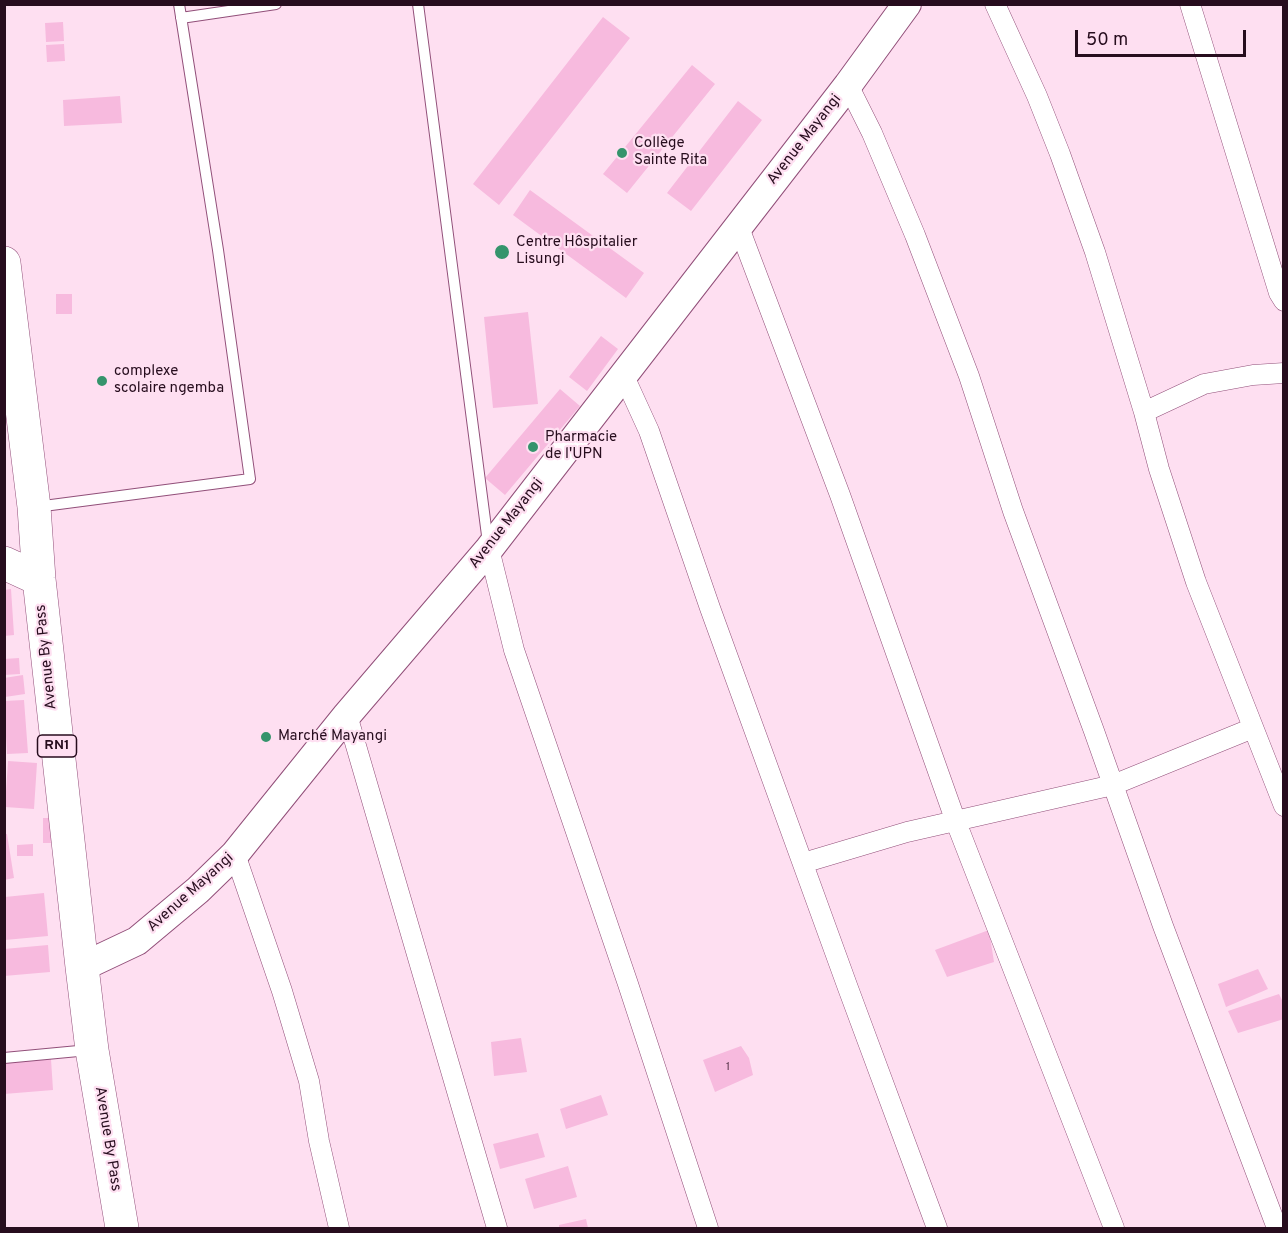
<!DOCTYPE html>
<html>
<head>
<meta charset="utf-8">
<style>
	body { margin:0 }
	#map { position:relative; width:1288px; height:1233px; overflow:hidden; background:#fedff1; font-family:Overpass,sans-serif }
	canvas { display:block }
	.frame { position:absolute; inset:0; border:6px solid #270d1e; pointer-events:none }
	.scale { position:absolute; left:1075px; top:30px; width:171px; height:27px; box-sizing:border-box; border:3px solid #270d1e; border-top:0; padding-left:8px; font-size:18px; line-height:21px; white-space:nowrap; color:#270d1e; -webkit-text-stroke:4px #fedff1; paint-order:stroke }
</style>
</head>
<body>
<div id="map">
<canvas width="1288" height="1233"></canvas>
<div class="frame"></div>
<div class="scale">50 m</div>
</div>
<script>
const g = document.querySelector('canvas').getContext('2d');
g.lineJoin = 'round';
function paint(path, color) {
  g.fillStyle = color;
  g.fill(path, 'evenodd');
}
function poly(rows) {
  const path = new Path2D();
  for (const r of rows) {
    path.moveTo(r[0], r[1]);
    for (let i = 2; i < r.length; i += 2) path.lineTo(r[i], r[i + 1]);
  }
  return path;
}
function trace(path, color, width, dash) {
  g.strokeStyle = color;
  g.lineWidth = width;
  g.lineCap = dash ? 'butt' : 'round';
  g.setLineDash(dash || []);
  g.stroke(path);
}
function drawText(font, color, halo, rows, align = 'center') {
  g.font = font + ' Overpass,sans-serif';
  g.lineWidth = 4.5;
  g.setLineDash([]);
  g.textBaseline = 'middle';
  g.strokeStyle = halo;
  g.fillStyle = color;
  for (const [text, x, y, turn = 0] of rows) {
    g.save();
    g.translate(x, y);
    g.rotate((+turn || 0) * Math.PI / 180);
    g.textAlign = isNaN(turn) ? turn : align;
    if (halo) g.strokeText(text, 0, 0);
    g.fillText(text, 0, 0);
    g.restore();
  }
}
const building = poly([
	[603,17,630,38,499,205,473,184],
	[63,22,64,41,46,42,45,23],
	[64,44,65,61,47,62,46,45],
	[692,65,715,84,627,193,603,174],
	[120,96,122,123,64,126,63,100],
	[738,101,762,120,691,211,667,193],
	[530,190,644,273,626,298,513,215],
	[56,294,72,294,72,314,56,314],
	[528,312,538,404,493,408,484,317],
	[601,336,618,349,587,391,569,377],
	[560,389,580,406,505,495,485,478],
	[11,589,14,635,4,636,4,590],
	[19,658,20,674,4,675,4,659],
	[23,675,25,694,5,697,4,678],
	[24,700,28,753,7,754,4,701],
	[8,761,37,763,34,809,5,807],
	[43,818,57,818,57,843,43,843],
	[4,834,7,834,14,878,4,880],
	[33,844,33,856,17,856,17,845],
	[44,893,48,936,5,940,5,897],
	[989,930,994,962,947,977,935,950],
	[48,945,50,972,4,976,4,949],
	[1258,969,1268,989,1226,1007,1218,984],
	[1279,994,1284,1004,1284,1019,1238,1033,1228,1011],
	[521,1038,527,1072,494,1076,491,1042],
	[741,1046,749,1058,753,1075,715,1092,703,1060],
	[51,1059,53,1090,4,1094,4,1062],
	[601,1095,608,1115,566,1129,560,1109],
	[538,1133,545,1157,500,1169,493,1144],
	[568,1166,577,1197,534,1209,525,1179],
	[586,1219,588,1228,559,1228,559,1225]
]);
const lane = poly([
	[418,4,488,543],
	[181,18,276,4],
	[36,507,250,479,218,250,179,4],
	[4,1058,89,1050]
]);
const street = poly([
	[995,4,1037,96,1060,154,1095,252,1144,412,1159,469,1196,582,1284,806],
	[1190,4,1279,293,1284,301],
	[848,85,872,133,915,235,969,376,1013,511,1094,731,1163,926,1277,1228],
	[738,225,840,495,956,822,1114,1228],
	[623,374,649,431,710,608,848,988,937,1228],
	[1144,412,1204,384,1253,375,1284,373],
	[489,549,514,650,628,984,708,1228],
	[347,715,497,1228],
	[235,854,282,991,309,1081,319,1141,339,1228],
	[803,863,907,832,1113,785,1253,728]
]);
const secondary = poly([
	[82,967,137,941,198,890,235,854,347,715,489,549,848,85,907,4]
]);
const highway = poly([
	[4,263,34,507,39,579,82,967,92,1050,122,1228],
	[4,563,39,579]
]);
const markers = [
	[622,153,6,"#35946c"],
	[502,252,8,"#35946c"],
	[102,381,6,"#35946c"],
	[533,447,6,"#35946c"],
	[266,737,6,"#35946c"]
];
const numberNames = [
	["1",728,1068]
];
const shields = [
	[57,746,39]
];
const shieldNames = [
	["RN1",57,746]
];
const streetNames = [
	["Avenue Mayangi",805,140,-52],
	["Avenue Mayangi",507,524,-52],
	["Avenue By Pass",47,657,-96],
	["Avenue Mayangi",191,893,-42],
	["Avenue By Pass",107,1139,81]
];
const poiNames = [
	["Collège",634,144],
	["Sainte Rita",634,161],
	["Centre Hôspitalier",516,243],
	["Lisungi",516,260],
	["complexe",114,372],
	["scolaire ngemba",114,389],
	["Pharmacie",545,438],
	["de l'UPN",545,455],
	["Marché Mayangi",278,737]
];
paint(building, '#f7bade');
trace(lane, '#914f79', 12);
trace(street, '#914f79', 21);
trace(secondary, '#914f79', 30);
trace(highway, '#914f79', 34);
trace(lane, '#fff', 10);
trace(street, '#fff', 20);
trace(secondary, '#fff', 28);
trace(highway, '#fff', 33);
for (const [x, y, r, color] of markers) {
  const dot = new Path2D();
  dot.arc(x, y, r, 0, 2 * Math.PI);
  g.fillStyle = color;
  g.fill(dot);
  trace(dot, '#fedff1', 2);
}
drawText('12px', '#5b384e', null, numberNames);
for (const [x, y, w] of shields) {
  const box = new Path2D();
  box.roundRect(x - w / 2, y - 11, w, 22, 4.5);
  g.fillStyle = '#fedff1';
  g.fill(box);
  trace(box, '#270d1e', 1.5);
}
drawText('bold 14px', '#270d1e', null, shieldNames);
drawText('15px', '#270d1e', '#fedff1', streetNames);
drawText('15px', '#270d1e', '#fedff1', poiNames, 'left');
</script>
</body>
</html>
